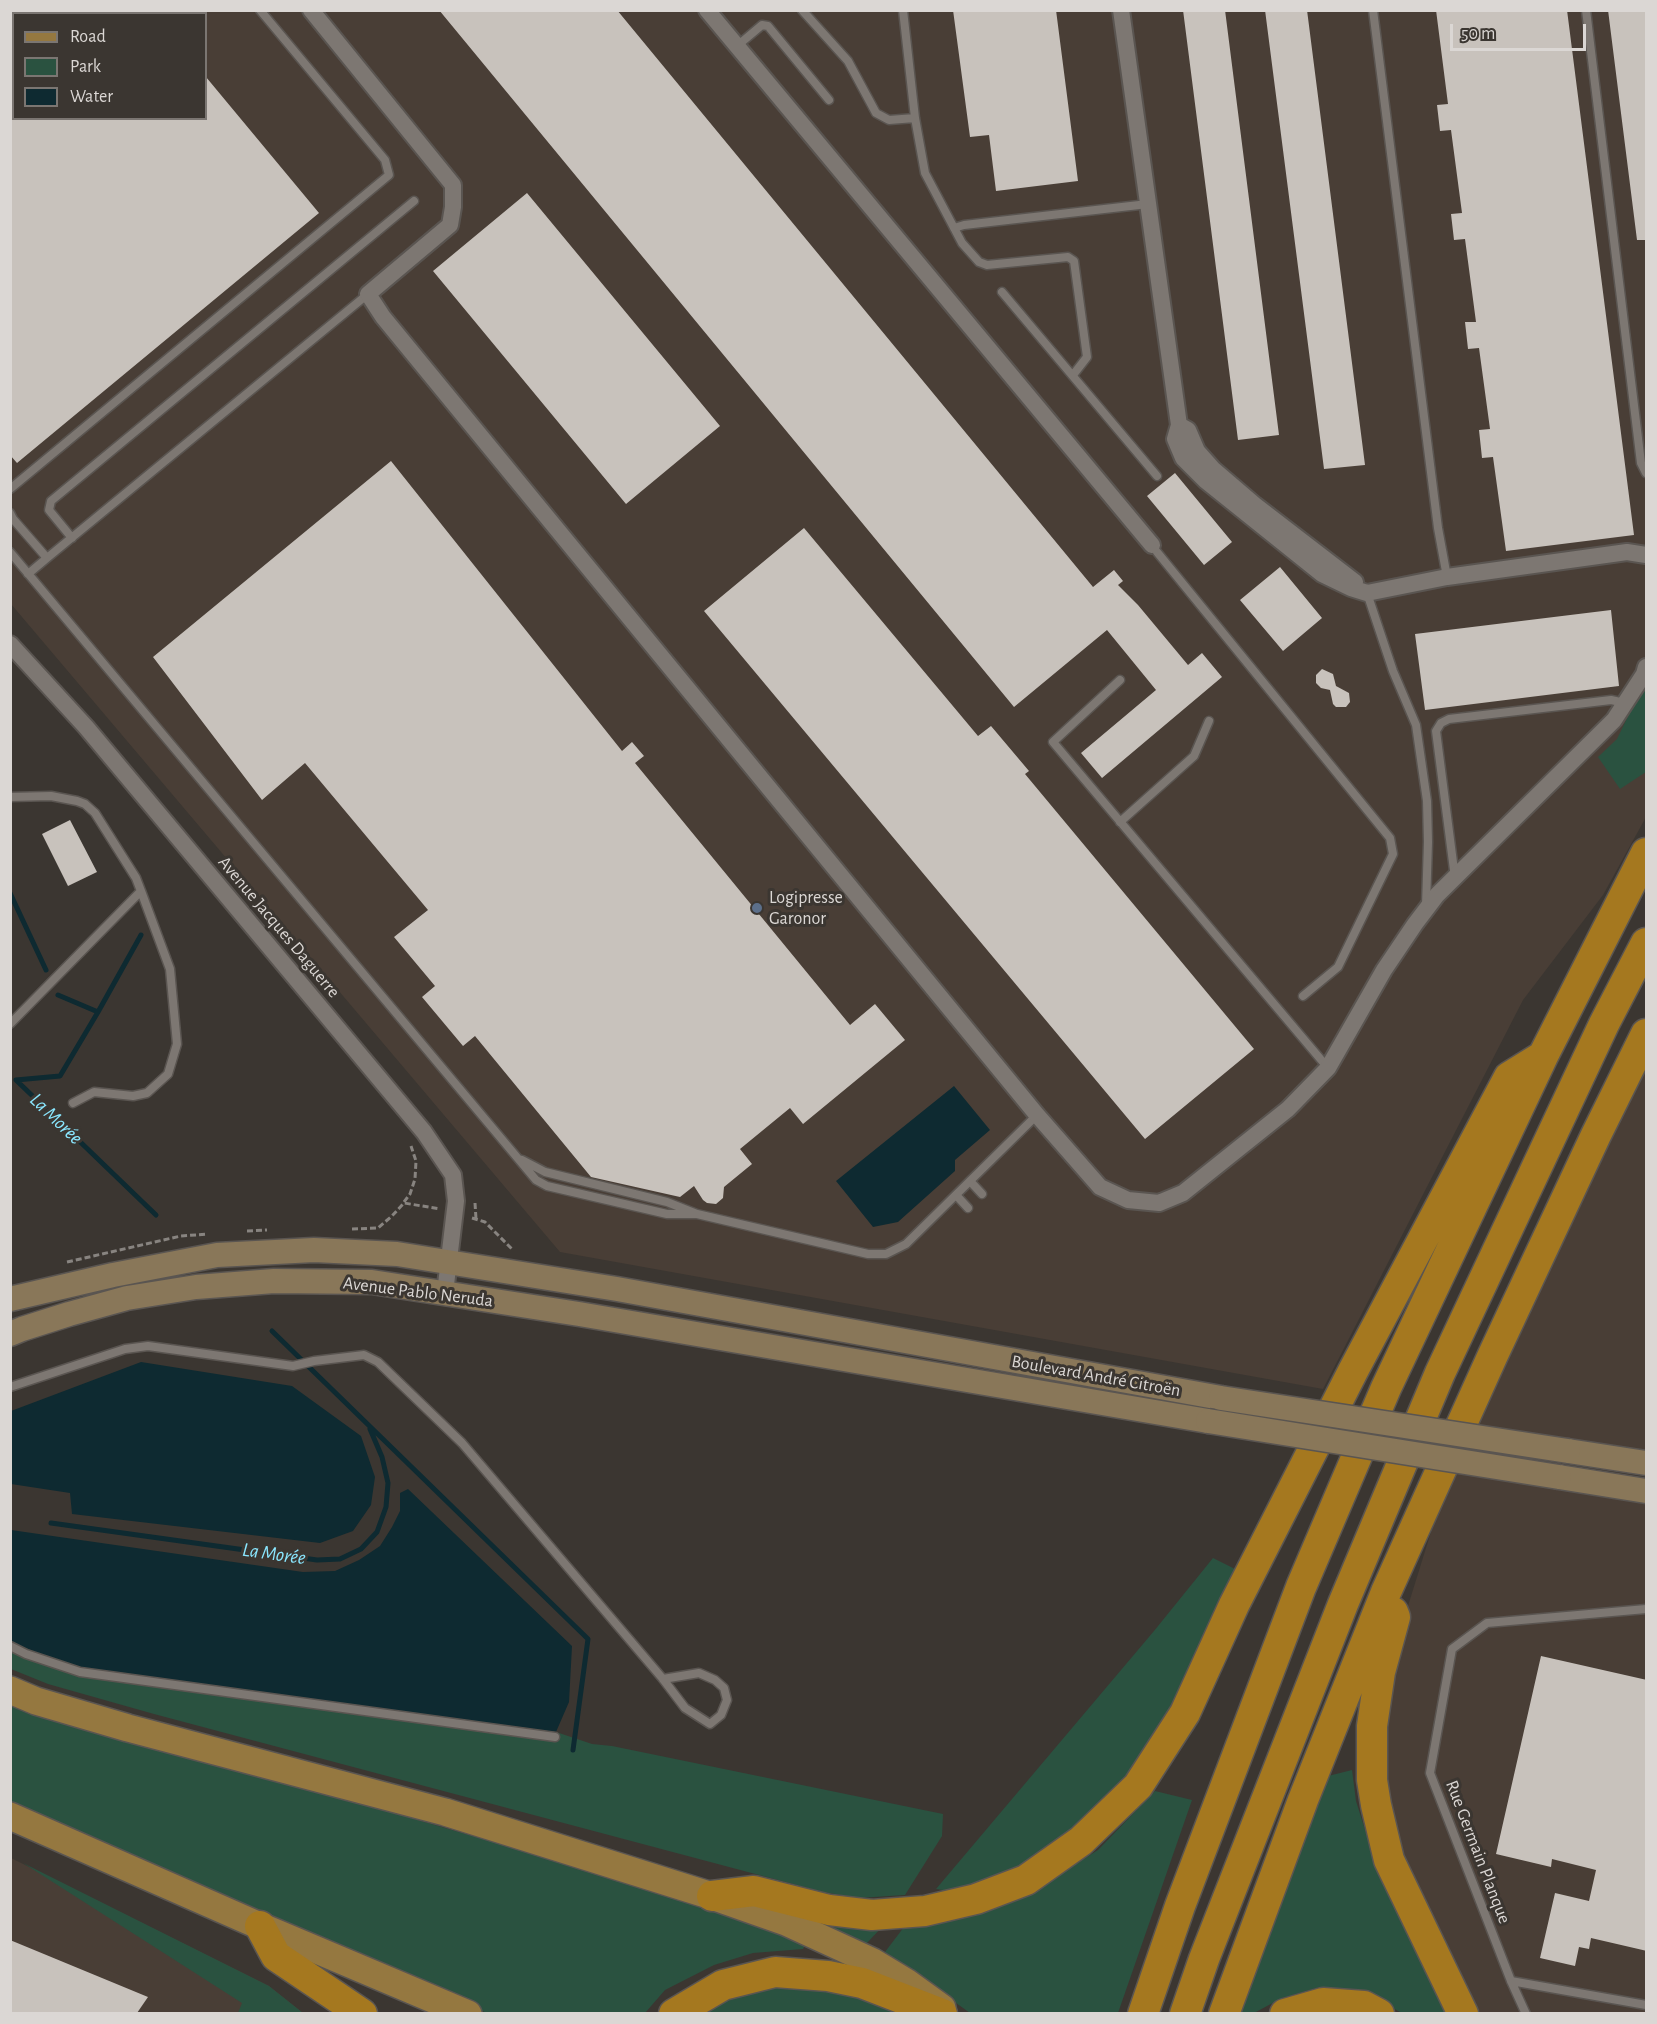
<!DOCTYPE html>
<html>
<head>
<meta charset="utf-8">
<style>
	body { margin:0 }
	#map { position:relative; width:1657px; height:2024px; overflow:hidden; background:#3b3631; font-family:"Alegreya Sans",sans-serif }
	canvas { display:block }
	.frame { position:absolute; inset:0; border:12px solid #dbd7d4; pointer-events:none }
	.legend { position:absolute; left:12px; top:12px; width:195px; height:108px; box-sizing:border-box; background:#3b3631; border:2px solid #7b7672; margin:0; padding:8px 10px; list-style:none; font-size:18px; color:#dbd7d4 }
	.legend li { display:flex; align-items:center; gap:12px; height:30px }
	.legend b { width:30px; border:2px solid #7b7672 }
	.scale { position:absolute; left:1450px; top:24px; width:136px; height:27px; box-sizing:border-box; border:3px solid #dbd7d4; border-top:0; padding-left:8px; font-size:18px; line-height:21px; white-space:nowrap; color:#dbd7d4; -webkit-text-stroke:4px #3b3631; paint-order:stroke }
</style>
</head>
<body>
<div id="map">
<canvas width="1657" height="2024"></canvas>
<div class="frame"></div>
<ul class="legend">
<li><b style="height:8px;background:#957840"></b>Road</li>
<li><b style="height:16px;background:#2a5240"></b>Park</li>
<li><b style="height:16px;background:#0e2a31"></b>Water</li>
</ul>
<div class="scale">50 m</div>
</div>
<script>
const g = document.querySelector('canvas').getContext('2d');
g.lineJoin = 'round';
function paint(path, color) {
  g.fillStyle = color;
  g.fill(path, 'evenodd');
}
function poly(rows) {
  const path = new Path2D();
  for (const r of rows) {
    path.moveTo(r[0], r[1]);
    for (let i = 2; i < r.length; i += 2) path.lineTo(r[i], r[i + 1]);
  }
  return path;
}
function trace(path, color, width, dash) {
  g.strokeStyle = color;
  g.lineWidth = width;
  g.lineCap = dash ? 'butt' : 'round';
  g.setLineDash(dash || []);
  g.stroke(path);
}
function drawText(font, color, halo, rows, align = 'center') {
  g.font = font + ' "Alegreya Sans",sans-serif';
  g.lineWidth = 6;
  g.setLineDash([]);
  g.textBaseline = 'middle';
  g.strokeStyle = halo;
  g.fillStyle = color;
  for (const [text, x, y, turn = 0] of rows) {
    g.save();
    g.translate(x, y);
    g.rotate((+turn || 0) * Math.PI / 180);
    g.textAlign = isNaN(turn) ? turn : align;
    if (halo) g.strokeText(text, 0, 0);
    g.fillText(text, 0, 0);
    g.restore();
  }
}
const built = poly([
	[10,11,1646,11,1646,817,1603,895,1523,1000,1323,1389,560,1252,11,604],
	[14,14,206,14,206,118,14,118],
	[1646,1070,1646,1451,1474,1424,1607,1143],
	[1453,1472,1646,1504,1646,2013,1479,2013,1404,1861,1383,1794,1384,1683,1445,1487],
	[11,1858,269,1986,303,2013,11,2014]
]);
const green = poly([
	[1646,679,1646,772,1620,789,1598,757,1617,739],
	[1213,1558,1235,1569,1226,1597,1178,1705,1132,1778,1075,1832,1023,1868,956,1892,936,1889,1154,1631],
	[10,1642,72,1667,556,1732,592,1744,612,1746,943,1814,942,1836,905,1895,859,1898,823,1892,154,1714,48,1684,11,1669],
	[10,1701,603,1874,807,1942,803,1949,753,1953,714,1965,665,1990,645,2013,487,2013,325,1944,11,1803],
	[1352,1770,1356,1801,1378,1871,1449,2013,1402,2013,1361,1991,1320,1987,1282,1998,1254,2013,1239,2014,1328,1776],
	[1155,1791,1192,1800,1118,2013,970,2013,885,1952,904,1927,1032,1892,1098,1850],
	[23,1863,269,1986,303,2013,238,2013,242,2003],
	[815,1924,882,1927,866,1944],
	[788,1982,880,2003,911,2014,702,2014,730,1993]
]);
const water = poly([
	[954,1086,990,1130,955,1160,955,1171,898,1222,873,1227,836,1181],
	[141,1362,292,1386,361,1436,375,1477,371,1505,353,1531,320,1543,72,1514,70,1493,11,1484,11,1411],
	[408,1489,572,1646,569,1702,556,1732,72,1667,11,1642,11,1530,303,1572,335,1571,359,1560,380,1546,392,1527,400,1511,400,1493]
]);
const stream = poly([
	[10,893,46,970],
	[58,995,98,1012,60,1076,16,1080,156,1215],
	[98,1012,141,935],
	[272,1331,588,1639,573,1750],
	[51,1523,317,1560,340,1559,361,1549,377,1532,386,1507,388,1483,382,1457,370,1429]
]);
const building = poly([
	[439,10,617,10,1093,587,1114,570,1123,581,1118,585,1138,605,1188,665,1202,653,1222,677,1102,778,1081,753,1156,690,1107,630,1014,707],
	[953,10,1056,10,1078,181,996,191,989,135,970,137],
	[1183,10,1225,10,1279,435,1238,440],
	[1265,10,1307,10,1365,465,1324,469],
	[1436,10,1567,10,1634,535,1506,551,1493,457,1482,458,1479,430,1490,429,1479,348,1468,349,1465,322,1476,322,1465,239,1454,240,1451,214,1462,213,1451,130,1440,131,1437,105,1448,104],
	[1608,10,1647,10,1647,240,1637,240],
	[206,77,319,213,17,463,10,455,10,118,206,118],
	[527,193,720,426,626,504,433,271],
	[391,461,622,751,632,742,644,756,635,763,850,1025,875,1004,905,1040,803,1124,790,1108,740,1149,752,1164,724,1187,723,1198,716,1204,707,1203,703,1200,694,1186,680,1197,591,1177,475,1036,463,1046,422,997,435,986,394,937,428,910,305,763,262,800,153,657],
	[1175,473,1232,542,1204,565,1147,496],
	[804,528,978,736,991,726,1029,771,1025,774,1254,1049,1145,1139,704,611],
	[1280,567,1322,618,1283,651,1240,600],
	[1611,610,1619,686,1425,710,1415,634],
	[1322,669,1333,674,1336,686,1349,693,1350,702,1346,707,1336,707,1333,704,1330,690,1321,688,1316,683,1316,675],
	[70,820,97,872,68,886,42,834],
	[1541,1656,1647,1680,1647,1951,1591,1938,1589,1949,1579,1947,1575,1966,1540,1958,1555,1893,1589,1901,1596,1870,1552,1859,1551,1867,1496,1854],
	[10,1940,148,1997,137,2013,10,2013]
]);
const path = poly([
	[404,1202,410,1194,415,1179,416,1161,411,1146],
	[475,1203,476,1219],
	[472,1218,485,1222,513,1250],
	[352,1229,378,1228,392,1216,404,1203,440,1209],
	[247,1231,267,1230],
	[67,1262,181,1236,208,1234]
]);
const lane = poly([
	[802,10,848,61,876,113,889,120,915,118],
	[903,10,915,118,925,173,962,243,979,262,987,265,1068,257,1074,261,1087,357,1073,375],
	[1373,10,1438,528,1447,577],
	[1586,10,1641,463,1646,473],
	[737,46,762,25,768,26,829,100],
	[954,228,964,225,1148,204],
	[1002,292,1157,476],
	[10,489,389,175,385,160,260,10],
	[10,513,13,519,47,558,28,574],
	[72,538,49,510,51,501,414,201],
	[10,552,536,1180,547,1186,667,1214,697,1214],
	[1157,552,1390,838,1393,854,1338,967,1303,996],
	[47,558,368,294],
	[1367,593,1393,671,1416,725,1427,801,1428,842,1426,906],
	[1120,680,1053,742,1328,1068],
	[10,797,51,796,77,801,85,804,95,813,136,878,141,891,10,1024],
	[1120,822,1194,756,1209,721],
	[1455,878,1436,731,1441,723,1449,719,1611,700,1625,703],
	[73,1103,94,1092,133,1096,147,1093,168,1074,177,1044,170,969,141,891],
	[522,1160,545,1172,667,1202,697,1214,868,1254,886,1254,906,1244,1037,1115],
	[970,1181,982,1194],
	[956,1195,968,1208],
	[10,1387,125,1349,148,1346,293,1366,314,1361,364,1355,378,1362,462,1443,663,1679,685,1708,710,1724,721,1715,727,1700,724,1688,715,1680,699,1673,663,1679],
	[10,1646,26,1654,80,1672,555,1737],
	[1511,1981,1646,2005],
	[1526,2014,1511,1981,1430,1773,1452,1649,1487,1623,1646,1609]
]);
const street = poly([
	[311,10,453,185,453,207,450,225,368,294,383,317,1037,1115,1100,1187,1128,1200,1159,1203,1183,1193,1288,1109,1328,1068,1384,970,1415,924,1437,895,1614,720,1644,674,1646,667],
	[707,10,1152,545],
	[1121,10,1179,425,1175,439,1183,458,1206,481,1322,574,1351,588,1367,593,1447,577,1627,552,1646,555],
	[1179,425,1188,430,1197,451,1213,469,1255,505,1355,582],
	[10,644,86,727,424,1132,453,1175,456,1201,445,1293]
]);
const secondary = poly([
	[10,1299,113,1275,217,1255,314,1250,397,1254,617,1289,1221,1398],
	[10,1334,22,1329,69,1314,127,1298,196,1287,274,1281,372,1282,579,1314,1208,1421],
	[1568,1451,1646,1463],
	[1559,1477,1646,1491]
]);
const primary = poly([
	[10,1690,36,1701,128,1728,445,1812,712,1896,786,1922,873,1962,906,1982,942,2008],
	[10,1816,260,1926,468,2014]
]);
const highway = poly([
	[1393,1612,1395,1617,1380,1672,1372,1726,1372,1780,1376,1805,1389,1860,1463,2014],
	[712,1896,754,1891,829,1910,872,1915,925,1911,976,1899,1026,1880,1081,1841,1138,1786,1185,1713,1234,1605,1353,1371,1509,1077,1543,1056],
	[260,1926,276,1956,362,2014],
	[674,2014,723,1985,775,1972,828,1976,862,1983,942,2014],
	[1143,2014,1180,1906,1301,1587,1386,1388,1543,1056,1646,853],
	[1185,2014,1204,1959,1343,1604,1440,1373,1604,1024,1646,943],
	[1224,2014,1303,1800,1386,1592,1492,1357,1596,1135,1646,1034],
	[1285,2014,1323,2003,1364,2006,1379,2014]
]);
const secondaryBridge = poly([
	[1221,1398,1568,1451],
	[1208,1421,1559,1477]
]);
const markers = [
	[757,908,6,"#5c6f8a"]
];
const poiNames = [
	["Logipresse",769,898],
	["Garonor",769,919]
];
const streetNames = [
	["Avenue Jacques Daguerre",279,927,50],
	["Avenue Pablo Neruda",418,1292,7],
	["Boulevard André Citroën",1096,1376,10],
	["Rue Germain Planque",1478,1852,69]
];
const waterNames = [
	["La Morée",56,1119,44],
	["La Morée",274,1554,8]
];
paint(built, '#493e36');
paint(green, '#2a5240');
paint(water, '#0e2a31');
trace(stream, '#0e2a31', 5);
paint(building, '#c8c2bc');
trace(lane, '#5a5551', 11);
trace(street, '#5a5551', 20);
trace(secondary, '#5a5551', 27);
trace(primary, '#5a5551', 30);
trace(highway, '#5a5551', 33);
trace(path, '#888480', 3, [6, 3]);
trace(lane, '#7d7772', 8);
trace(street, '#7d7772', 16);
trace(secondary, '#897759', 24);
trace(primary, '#957840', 27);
trace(highway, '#a5781f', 30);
trace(secondaryBridge, '#5a5551', 27, []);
trace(secondaryBridge, '#897759', 24);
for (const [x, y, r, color] of markers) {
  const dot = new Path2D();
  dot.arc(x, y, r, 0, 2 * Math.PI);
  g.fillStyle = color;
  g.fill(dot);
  trace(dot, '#3b3631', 2);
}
drawText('18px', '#dbd7d4', '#3b3631', poiNames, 'left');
drawText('18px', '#dbd7d4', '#3b3631', streetNames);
drawText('italic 20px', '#8ae7ff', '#3b3631', waterNames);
</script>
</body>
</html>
